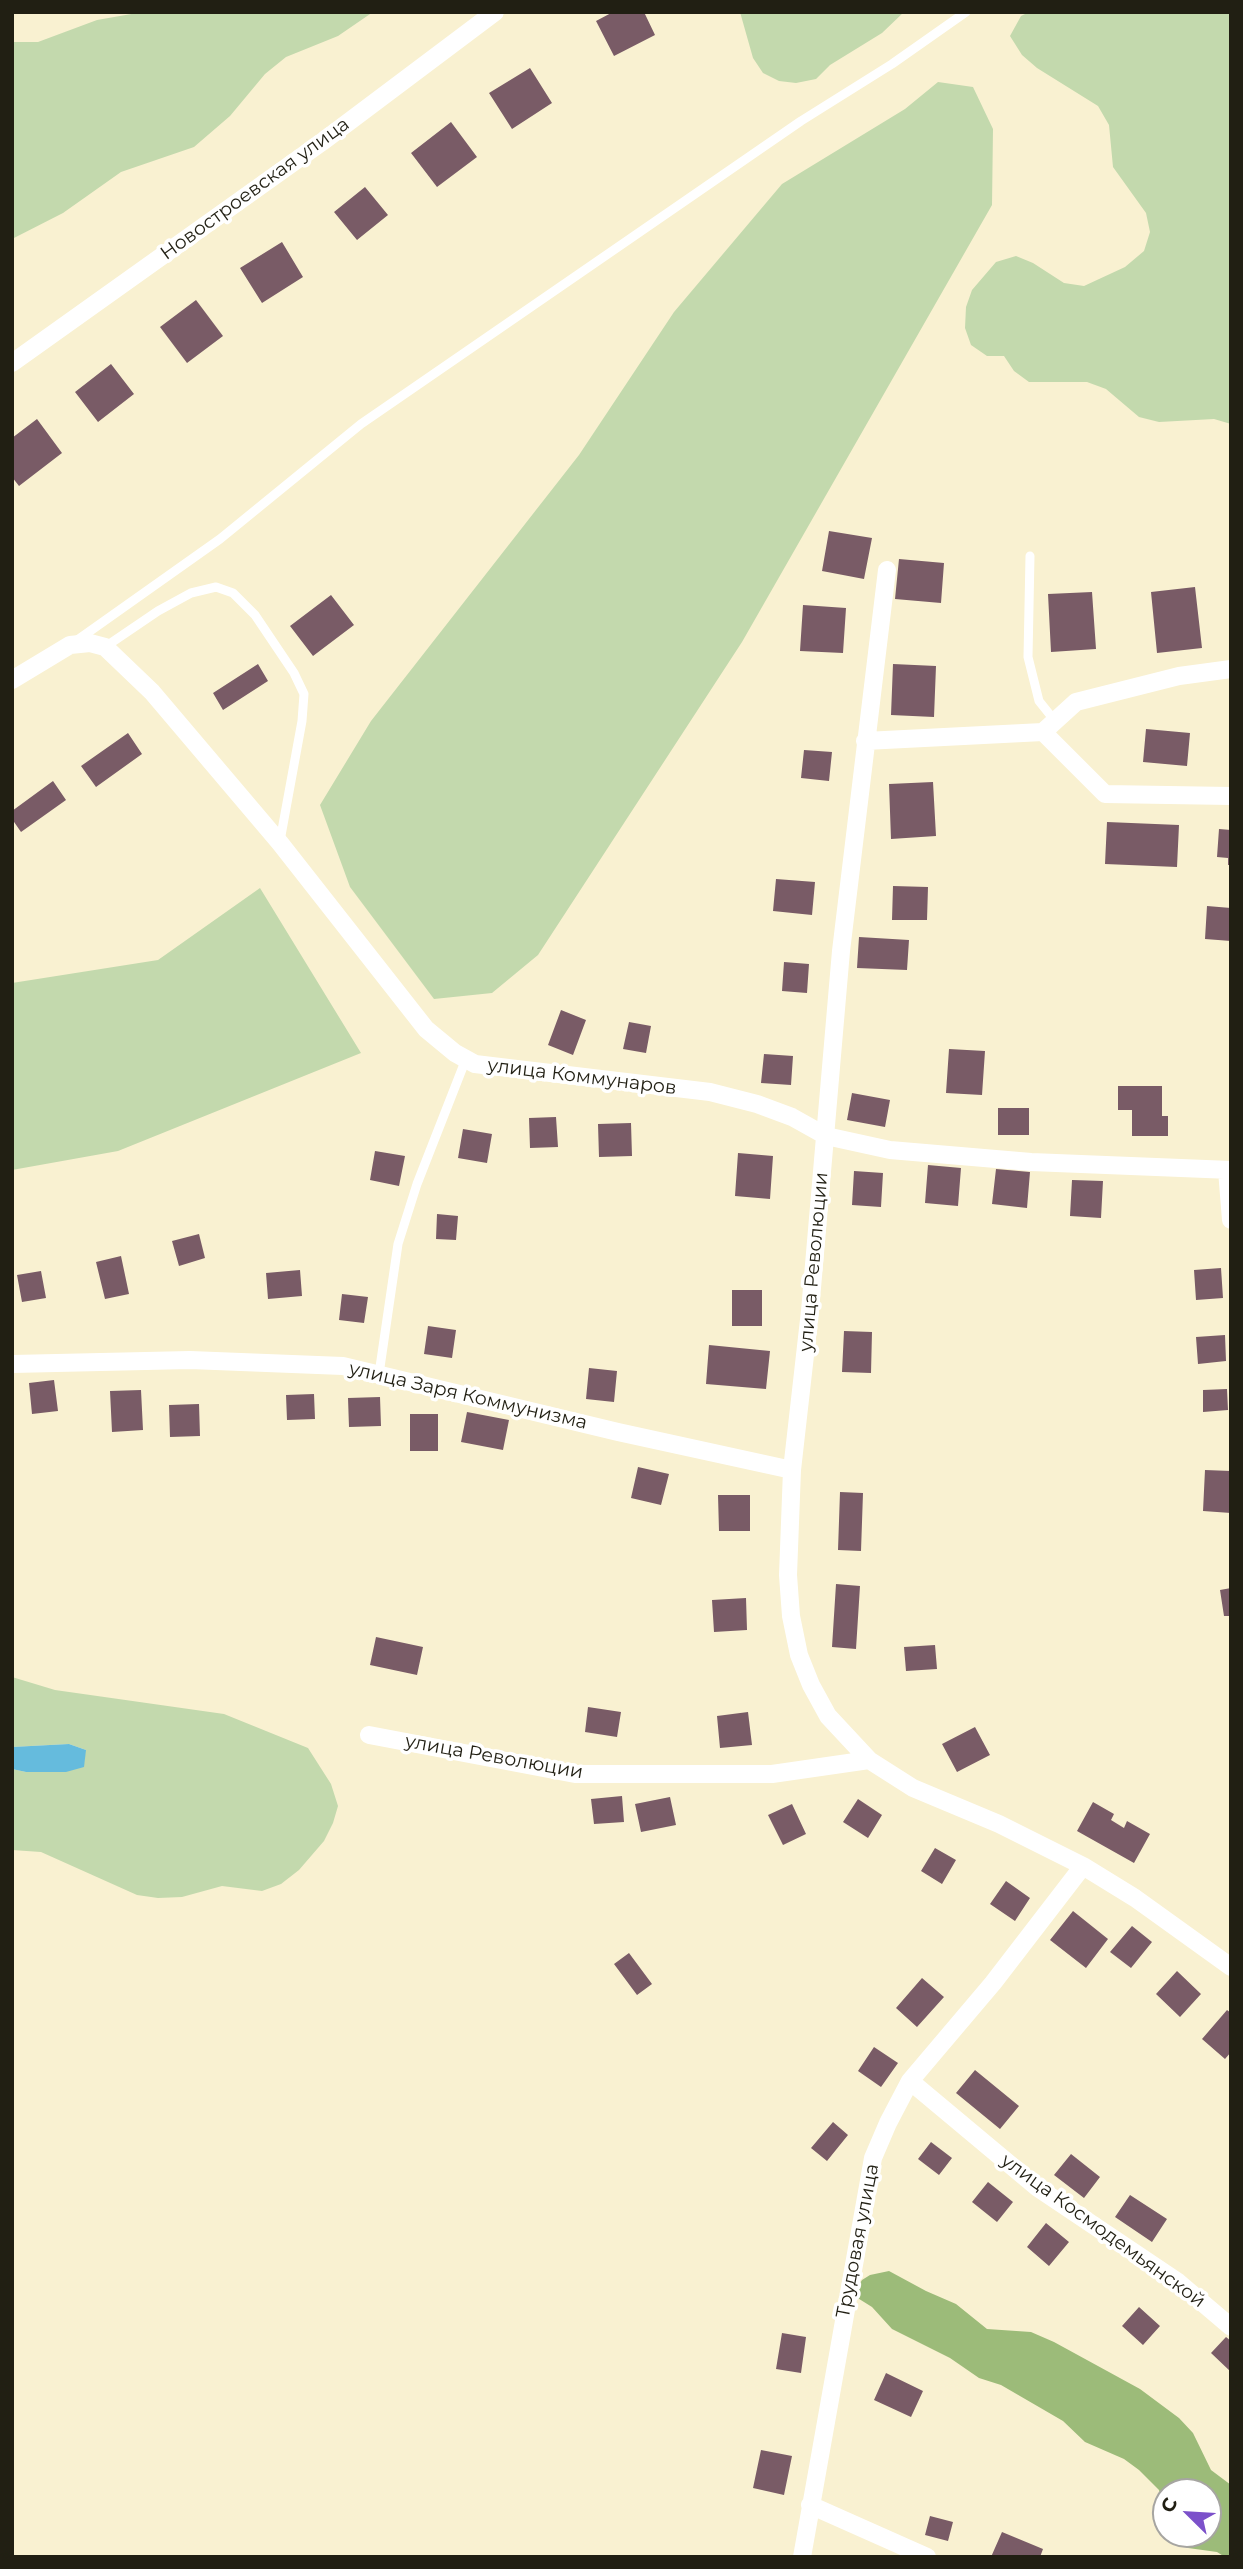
<!DOCTYPE html>
<html>
<head>
<meta charset="utf-8">
<style>
	body { margin:0 }
	#map { position:relative; width:1243px; height:2569px; overflow:hidden; background:#f9f1d1; font-family:Montserrat,sans-serif }
	canvas { display:block }
	.frame { position:absolute; inset:0; border:14px solid #211f13; pointer-events:none }
	.north { position:absolute; left:1152px; top:2478px; width:70px; height:70px; box-sizing:border-box; background:#fff; border:2px solid #a6a5a1; border-radius:50%; rotate:294deg; font-size:19px; font-weight:700; line-height:28px; text-align:center; color:#211f13 }
	.north::after { content:''; display:block; margin:auto; width:24px; height:32px; background:#7c51ca; clip-path:polygon(50% 0,100% 100%,50% 72%,0 100%) }
</style>
</head>
<body>
<div id="map">
<canvas width="1243" height="2569"></canvas>
<div class="frame"></div>
<div class="north">С</div>
</div>
<script>
const g = document.querySelector('canvas').getContext('2d');
g.lineJoin = 'round';
function paint(path, color) {
  g.fillStyle = color;
  g.fill(path, 'evenodd');
}
function poly(rows) {
  const path = new Path2D();
  for (const r of rows) {
    path.moveTo(r[0], r[1]);
    for (let i = 2; i < r.length; i += 2) path.lineTo(r[i], r[i + 1]);
  }
  return path;
}
function trace(path, color, width, dash) {
  g.strokeStyle = color;
  g.lineWidth = width;
  g.lineCap = dash ? 'butt' : 'round';
  g.setLineDash(dash || []);
  g.stroke(path);
}
function drawText(font, color, halo, rows, align = 'center') {
  g.font = font + ' Montserrat,sans-serif';
  g.lineWidth = 7;
  g.setLineDash([]);
  g.textBaseline = 'middle';
  g.strokeStyle = halo;
  g.fillStyle = color;
  for (const [text, x, y, turn = 0] of rows) {
    g.save();
    g.translate(x, y);
    g.rotate((+turn || 0) * Math.PI / 180);
    g.textAlign = isNaN(turn) ? turn : align;
    if (halo) g.strokeText(text, 0, 0);
    g.fillText(text, 0, 0);
    g.restore();
  }
}
const green = poly([
	[284,12,373,12,338,36,286,57,265,74,230,116,194,147,121,172,63,213,12,239,12,42,38,42,97,20,137,13],
	[740,12,904,12,882,33,830,65,816,79,796,83,779,81,763,73,753,58],
	[1029,12,1231,12,1231,424,1214,419,1159,422,1139,417,1106,389,1087,382,1029,382,1014,371,1004,356,987,356,971,345,965,328,966,307,972,290,996,262,1016,256,1033,263,1064,283,1084,286,1125,267,1144,251,1150,232,1146,213,1113,167,1109,125,1098,106,1037,68,1022,55,1010,36,1021,16],
	[938,82,973,87,993,129,992,205,742,642,538,955,492,993,434,999,350,887,320,805,371,721,579,455,674,312,782,184,905,109],
	[260,888,361,1053,118,1151,12,1170,12,983,158,960],
	[12,1677,55,1690,224,1714,308,1748,331,1784,338,1806,333,1823,324,1841,299,1870,281,1884,262,1891,222,1886,182,1897,158,1898,137,1895,41,1852,12,1850,12,1769,26,1772,86,1750,69,1744,12,1747]
]);
const forest = poly([
	[889,2271,926,2291,956,2304,987,2329,1031,2332,1054,2342,1140,2389,1179,2418,1193,2433,1211,2470,1231,2485,1231,2557,1225,2557,1217,2552,1188,2548,1180,2544,1173,2534,1208,2534,1208,2492,1166,2492,1166,2521,1159,2490,1139,2470,1124,2459,1085,2442,1063,2421,1001,2385,979,2378,950,2358,892,2329,872,2307,856,2297,857,2288,862,2280,870,2275]
]);
const water = poly([
	[69,1744,86,1750,84,1767,66,1772,26,1772,12,1769,12,1747]
]);
const building = poly([
	[613,12,644,12,655,35,614,56,596,21],
	[530,68,552,103,512,129,489,93],
	[451,122,477,157,437,187,411,153],
	[365,187,388,215,357,240,334,212],
	[282,242,303,277,262,303,240,268],
	[196,300,223,336,187,363,160,327],
	[111,364,134,394,98,422,75,392],
	[37,419,62,453,19,486,12,477,12,438],
	[829,531,872,538,864,579,822,571],
	[899,559,944,563,941,603,895,599],
	[1195,587,1202,648,1157,653,1151,592],
	[1092,592,1096,649,1051,652,1048,594],
	[331,595,354,625,313,656,290,626],
	[803,605,846,608,843,653,800,651],
	[258,664,268,681,223,710,213,693],
	[893,664,936,666,934,717,891,715],
	[1146,729,1190,733,1187,766,1143,762],
	[128,733,142,754,96,787,81,766],
	[804,750,832,752,829,781,801,778],
	[53,781,66,800,21,832,12,819,12,811],
	[933,782,936,836,891,839,889,784],
	[1107,822,1179,825,1177,867,1105,864],
	[1219,829,1231,830,1231,865,1228,865,1228,858,1217,857],
	[776,879,815,882,812,915,773,911],
	[893,886,928,887,927,920,892,920],
	[1207,906,1231,908,1231,941,1205,939],
	[859,937,909,940,907,970,857,968],
	[784,962,809,964,807,993,782,991],
	[561,1010,586,1020,573,1055,548,1045],
	[629,1022,651,1026,646,1053,623,1049],
	[949,1049,985,1051,982,1095,946,1093],
	[764,1054,793,1056,791,1085,761,1083],
	[1118,1086,1162,1086,1162,1116,1168,1116,1168,1136,1132,1136,1132,1110,1118,1110],
	[852,1093,890,1100,885,1127,847,1120],
	[998,1108,1029,1108,1029,1135,998,1135],
	[556,1117,558,1147,530,1148,529,1118],
	[631,1123,632,1156,599,1157,598,1124],
	[463,1129,492,1134,487,1163,458,1158],
	[375,1151,405,1156,399,1186,370,1180],
	[738,1153,773,1156,770,1199,735,1196],
	[928,1165,961,1168,958,1206,925,1203],
	[996,1169,1030,1172,1027,1208,992,1204],
	[854,1171,883,1173,881,1207,852,1205],
	[1072,1180,1103,1181,1101,1218,1070,1216],
	[437,1214,458,1216,456,1240,436,1239],
	[199,1234,205,1258,179,1266,172,1241],
	[121,1256,129,1294,105,1299,96,1262],
	[1221,1268,1223,1298,1196,1300,1194,1270],
	[300,1270,302,1296,268,1299,266,1273],
	[41,1271,46,1298,22,1302,17,1275],
	[732,1290,762,1290,762,1326,732,1326],
	[342,1294,368,1297,364,1323,339,1320],
	[428,1326,456,1330,452,1358,424,1354],
	[844,1331,872,1332,871,1373,842,1372],
	[1225,1335,1226,1361,1198,1364,1196,1337],
	[709,1345,770,1351,766,1389,706,1384],
	[589,1368,617,1371,614,1402,586,1399],
	[54,1380,58,1411,32,1414,29,1383],
	[1227,1389,1228,1410,1203,1412,1203,1390],
	[141,1390,143,1430,112,1432,110,1391],
	[314,1394,315,1419,287,1420,286,1395],
	[380,1397,381,1426,349,1427,348,1398],
	[199,1404,200,1436,170,1437,169,1405],
	[467,1412,509,1420,503,1450,461,1442],
	[410,1414,438,1414,438,1451,410,1451],
	[638,1467,669,1474,661,1505,631,1498],
	[1205,1470,1231,1471,1231,1513,1203,1511],
	[840,1492,863,1493,861,1551,838,1550],
	[718,1495,750,1495,750,1531,719,1531],
	[836,1584,860,1586,856,1649,832,1647],
	[1231,1588,1231,1616,1224,1616,1220,1590],
	[746,1598,747,1630,714,1632,712,1600],
	[376,1637,423,1647,417,1675,370,1665],
	[935,1645,937,1669,906,1671,904,1647],
	[588,1707,621,1712,617,1737,585,1732],
	[748,1712,752,1745,720,1748,717,1716],
	[975,1727,990,1755,957,1772,942,1744],
	[622,1796,624,1822,594,1824,591,1799],
	[670,1797,676,1825,641,1832,635,1804],
	[858,1799,882,1815,868,1838,843,1822],
	[1093,1802,1114,1814,1111,1820,1124,1828,1127,1821,1150,1834,1134,1863,1077,1831],
	[792,1804,806,1834,783,1845,768,1815],
	[935,1848,956,1860,942,1884,921,1871],
	[1006,1881,1030,1898,1015,1921,990,1904],
	[1073,1911,1108,1939,1086,1968,1050,1940],
	[1132,1926,1152,1942,1131,1968,1110,1952],
	[629,1953,652,1984,637,1995,614,1964],
	[1177,1971,1201,1994,1180,2017,1156,1994],
	[922,1978,944,1997,917,2027,896,2008],
	[1227,2010,1231,2013,1231,2052,1225,2059,1202,2039],
	[874,2047,898,2063,881,2087,858,2071],
	[975,2070,1019,2106,1000,2129,956,2093],
	[833,2122,848,2135,827,2161,811,2148],
	[931,2142,952,2158,939,2175,918,2159],
	[1071,2154,1100,2177,1084,2198,1054,2175],
	[988,2182,1013,2202,997,2222,972,2202],
	[1130,2195,1167,2219,1152,2242,1115,2217],
	[1046,2223,1069,2242,1049,2266,1027,2247],
	[1139,2307,1160,2326,1143,2345,1122,2326],
	[782,2333,806,2337,801,2373,776,2369],
	[1226,2337,1231,2341,1231,2372,1211,2353],
	[886,2373,923,2391,911,2417,874,2400],
	[761,2450,792,2456,784,2495,753,2488],
	[930,2516,953,2522,948,2541,925,2535],
	[1002,2532,1043,2549,1040,2557,991,2557]
]);
const service = poly([
	[1030,556,1028,657,1039,701,1055,721],
	[76,641,220,539,361,424,801,121,892,64,966,12],
	[105,647,158,611,191,593,216,587,233,593,255,615,294,673,304,694,302,721,280,841],
	[379,1374,398,1244,417,1184,466,1059]
]);
const minor = poly([
	[12,363,322,142,495,12],
	[887,570,841,951,810,1311,792,1470,788,1575,791,1616,799,1655,811,1685,828,1716,869,1760,913,1788,999,1824,1083,1866,1135,1898,1231,1967],
	[12,680,70,645,90,643,105,647,152,692,280,843,426,1029,455,1053,475,1064,710,1092,757,1104,792,1117,826,1136,890,1150,1031,1162,1231,1170],
	[1043,732,1076,702,1179,676,1231,669],
	[865,741,1043,732,1105,794,1231,796],
	[1227,1170,1231,1220],
	[12,1364,190,1360,343,1366,618,1432,792,1470],
	[369,1735,575,1774,772,1774,869,1760],
	[910,2081,1038,2188,1178,2282,1231,2327],
	[810,2505,927,2557],
	[802,2557,873,2158,888,2123,910,2081,993,1983,1083,1866]
]);
const streetNames = [
	["Новостроевская улица",255,189,-36],
	["улица Коммунаров",582,1077,7],
	["улица Революции",814,1262,-85],
	["улица Заря Коммунизма",468,1396,13],
	["улица Революции",494,1757,10],
	["улица Космодемьянской",1103,2231,36],
	["Трудовая улица",858,2241,-79]
];
paint(green, '#c3d9ad');
paint(forest, '#9cbb79');
paint(water, '#65bbdd');
paint(building, '#795b66');
trace(service, '#fff', 9);
trace(minor, '#fff', 18);
drawText('19px', '#211f13', '#fff', streetNames);
</script>
</body>
</html>
